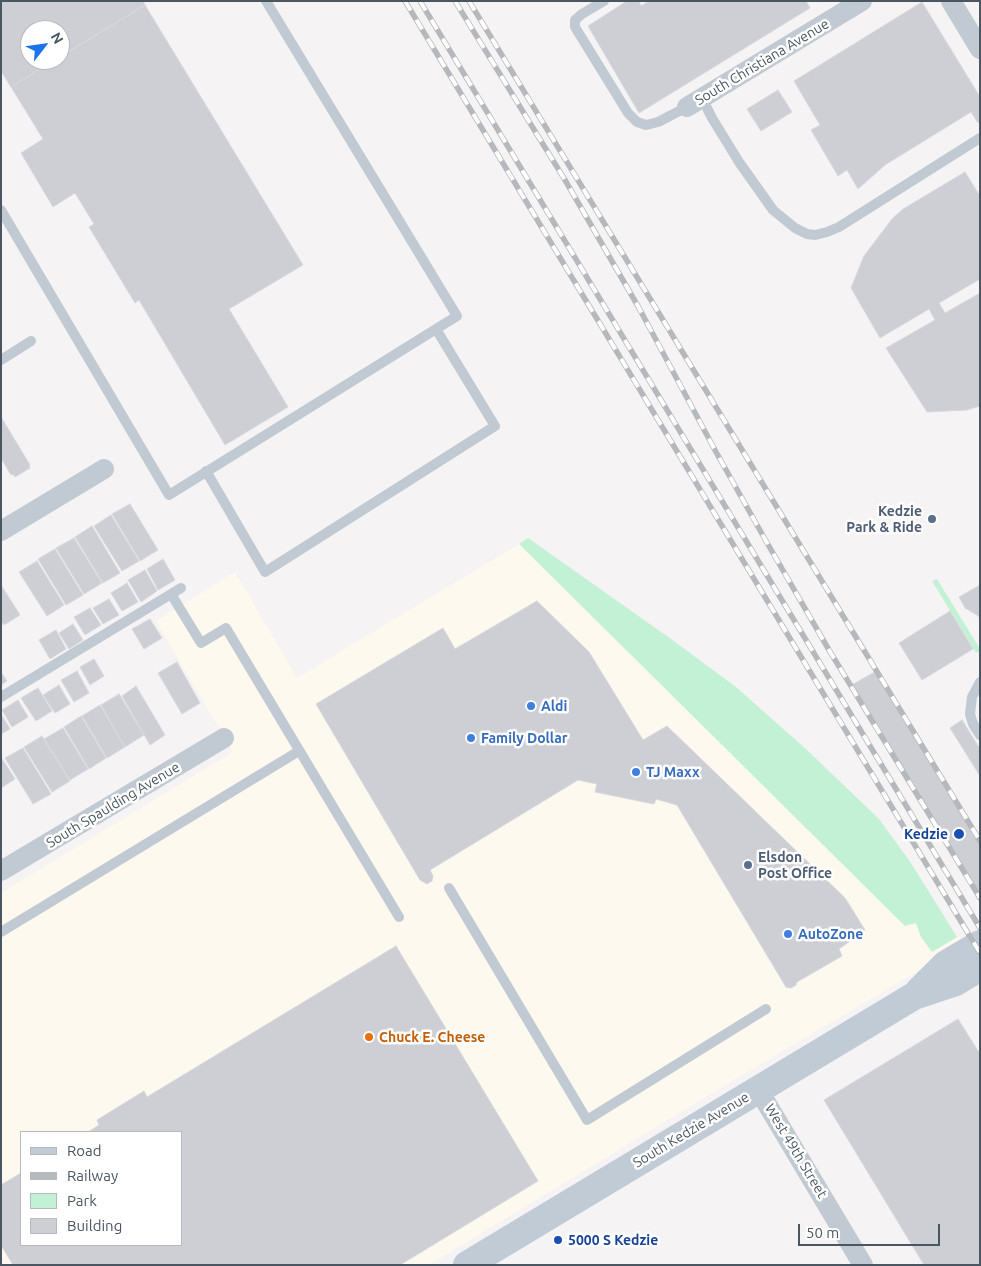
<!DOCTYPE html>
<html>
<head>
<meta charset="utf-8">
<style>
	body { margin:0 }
	#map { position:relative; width:981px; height:1266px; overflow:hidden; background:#f5f3f3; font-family:Ubuntu,sans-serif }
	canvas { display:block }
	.frame { position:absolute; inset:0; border:2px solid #4a5661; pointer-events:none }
	.legend { position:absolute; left:20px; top:1131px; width:162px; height:115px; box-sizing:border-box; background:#fff; border:1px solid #b7bbc0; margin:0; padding:6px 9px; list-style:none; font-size:15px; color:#4a5661 }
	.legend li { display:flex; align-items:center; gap:10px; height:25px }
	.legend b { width:25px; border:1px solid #b7bbc0 }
	.north { position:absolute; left:20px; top:20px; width:50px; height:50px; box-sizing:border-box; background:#fff; border:1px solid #b7bbc0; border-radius:50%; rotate:60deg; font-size:14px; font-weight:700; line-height:20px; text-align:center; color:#4a5661 }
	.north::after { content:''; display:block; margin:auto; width:18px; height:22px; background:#1a73e8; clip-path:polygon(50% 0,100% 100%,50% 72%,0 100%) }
	.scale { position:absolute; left:798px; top:1224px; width:142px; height:22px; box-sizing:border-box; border:2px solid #4a5661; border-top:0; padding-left:6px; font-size:15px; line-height:18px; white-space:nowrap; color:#4a5661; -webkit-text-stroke:4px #fff; paint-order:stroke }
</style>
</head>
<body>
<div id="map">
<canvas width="981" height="1266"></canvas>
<div class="frame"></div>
<ul class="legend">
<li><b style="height:6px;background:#c1cbd6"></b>Road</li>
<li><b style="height:6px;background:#b5b8bd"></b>Railway</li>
<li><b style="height:14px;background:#c3f1d5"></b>Park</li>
<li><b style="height:14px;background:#cdcfd5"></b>Building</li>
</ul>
<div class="north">N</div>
<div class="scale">50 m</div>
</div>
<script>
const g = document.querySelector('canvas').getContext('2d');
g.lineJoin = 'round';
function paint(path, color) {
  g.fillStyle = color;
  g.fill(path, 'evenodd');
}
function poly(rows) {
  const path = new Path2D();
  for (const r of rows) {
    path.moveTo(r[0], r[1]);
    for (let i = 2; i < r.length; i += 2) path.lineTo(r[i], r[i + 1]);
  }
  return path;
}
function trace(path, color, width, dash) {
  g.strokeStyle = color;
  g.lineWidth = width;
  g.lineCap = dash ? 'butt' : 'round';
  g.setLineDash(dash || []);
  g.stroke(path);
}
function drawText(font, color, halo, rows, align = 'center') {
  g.font = font + ' Ubuntu,sans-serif';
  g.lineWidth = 5;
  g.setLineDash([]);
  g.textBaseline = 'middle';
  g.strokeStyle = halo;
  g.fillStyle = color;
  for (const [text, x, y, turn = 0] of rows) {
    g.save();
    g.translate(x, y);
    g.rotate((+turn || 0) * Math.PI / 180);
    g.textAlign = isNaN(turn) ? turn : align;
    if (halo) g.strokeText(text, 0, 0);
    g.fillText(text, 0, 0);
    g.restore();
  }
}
const commercial = poly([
	[519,544,905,926,915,923,921,937,932,952,959,936,964,944,752,1069,429,1265,1,1265,1,893,233,752,156,621,235,572,297,678],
	[21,1132,181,1132,181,1245,21,1245]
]);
const green = poly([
	[528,538,671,639,736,687,807,750,879,819,911,863,957,937,932,952,921,937,916,923,905,926,519,544],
	[937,579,980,649,980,651,976,653,932,581]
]);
const building = poly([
	[1,1,143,1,145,5,60,57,60,30,30,30,30,60,55,60,11,87,1,71,1,1],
	[627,1,639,1,641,6,649,1,806,1,810,8,639,113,588,26,627,1],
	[922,2,980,97,980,121,978,123,971,112,885,165,858,189,847,170,838,176,811,130,820,125,794,81,922,2],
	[145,5,303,265,229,309,288,407,225,445,139,300,135,303,89,227,94,224,75,193,53,207,21,153,43,139,11,87,55,60,60,60,60,57,145,5],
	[778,90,792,112,761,131,747,109,778,90],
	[965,172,980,196,980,279,939,303,945,313,980,293,980,406,967,410,927,412,886,348,935,320,929,309,880,338,851,288,864,256,892,219,903,209,965,172],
	[1,417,30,465,29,466,30,468,15,477,13,474,11,475,1,458,1,417],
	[130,504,158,550,140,561,112,514,130,504],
	[111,515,139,561,122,571,94,526,111,515],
	[92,526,120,573,103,583,75,537,92,526],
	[74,538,102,583,84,594,56,548,74,538],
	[55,549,83,595,66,605,38,559,55,549],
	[163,559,175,580,158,590,147,569,163,559],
	[37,561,64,605,47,616,19,572,37,561],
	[145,570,157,591,141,602,128,580,145,570],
	[127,583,138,602,122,611,111,593,127,583],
	[1,585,20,615,4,625,1,621,1,585],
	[980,585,980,617,965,608,959,597,980,585],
	[109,599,119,615,103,624,93,608,109,599],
	[537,601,589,652,643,740,667,726,845,898,865,930,839,949,842,956,797,982,796,985,791,988,786,987,677,805,656,799,654,804,595,792,597,784,578,780,430,870,433,876,432,881,427,884,420,880,316,704,443,628,455,649,537,601],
	[90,608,101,625,85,635,74,617,90,608],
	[950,611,973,649,922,680,899,643,950,611],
	[150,619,162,638,144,649,132,629,150,619],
	[73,624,83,640,69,649,59,633,73,624],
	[56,630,66,649,50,659,39,640,56,630],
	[94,659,104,676,90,685,80,667,94,659],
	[177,662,200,703,182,714,158,673,177,662],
	[878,670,980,839,980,900,850,686,878,670],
	[77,671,89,693,74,702,61,680,77,671],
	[1,672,7,681,1,685,1,672],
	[59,685,70,704,55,713,43,695,59,685],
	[136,686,165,735,150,745,122,696,136,686],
	[38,688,52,711,36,721,21,698,38,688],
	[119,694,144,735,125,747,101,705,119,694],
	[18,700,28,717,12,727,2,710,18,700],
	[100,705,125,747,107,758,82,716,100,705],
	[1,714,10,729,1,734,1,714],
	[81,716,106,758,89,769,64,727,81,716],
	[962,720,980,749,980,776,950,728,962,720],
	[63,728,88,769,70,780,44,739,63,728],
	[42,736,70,781,52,792,24,747,42,736],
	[23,748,51,794,33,804,5,758,23,748],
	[1,757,15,779,1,788,1,757],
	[396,946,538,1181,400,1265,13,1265,1,1245,1,1185,21,1173,21,1245,181,1245,181,1132,88,1132,99,1125,97,1120,144,1091,147,1097,396,946],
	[958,1019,980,1054,980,1265,924,1265,824,1100,958,1019]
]);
const lane = poly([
	[604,1,582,14,575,20,575,27,628,113,637,122,646,125,658,122,687,107],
	[702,98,712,118,739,162,773,210,795,228,807,234,815,235,827,232,839,227,980,138],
	[1,210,169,495,457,316,266,1],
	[1,360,31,341],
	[206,471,265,572,495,426,436,329],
	[171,594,201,643,226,628,399,917],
	[980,682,972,697,970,714,973,724,980,735],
	[1,697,181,588],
	[449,888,587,1120,766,1009],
	[1,932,299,751]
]);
const street = poly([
	[951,1,980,49],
	[687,107,862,1],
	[1,531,104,469],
	[1,871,224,738],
	[758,1089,863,1265]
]);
const secondary = poly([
	[919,991,946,964,980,944],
	[467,1265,914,996,956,982,980,967]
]);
const rail = poly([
	[405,1,980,953],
	[420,1,980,928],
	[455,1,565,180,639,308,716,452,766,541,829,650,980,898],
	[469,1,980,841]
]);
const markers = [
	[932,519,5,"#5c6f8a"],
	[531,706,5,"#3f7fe0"],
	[471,738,5,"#3f7fe0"],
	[636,772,5,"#3f7fe0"],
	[959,834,6,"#1a4fb4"],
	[748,865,5,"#5c6f8a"],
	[788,934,5,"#3f7fe0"],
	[369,1037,5,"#e8710a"],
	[558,1240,5,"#1a4fb4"]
];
const streetNames = [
	["South Christiana Avenue",762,62,-31],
	["South Spaulding Avenue",113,805,-31],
	["South Kedzie Avenue",691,1130,-31],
	["West 49th Street",796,1151,59]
];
const serviceNames = [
	["Kedzie",922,511],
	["Park & Ride",922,527],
	["Elsdon",758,857,"left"],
	["Post Office",758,873,"left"]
];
const shopNames = [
	["Aldi",541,706],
	["Family Dollar",481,738],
	["TJ Maxx",646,772],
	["AutoZone",798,934]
];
const transitNames = [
	["Kedzie",948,834],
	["5000 S Kedzie",568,1240,"left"]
];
const foodNames = [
	["Chuck E. Cheese",379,1037]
];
paint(commercial, '#fdf9ef');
paint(green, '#c3f1d5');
paint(building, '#cdcfd5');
trace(building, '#d7d9de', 1);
trace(lane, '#c1cad2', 10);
trace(street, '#c1cad2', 20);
trace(secondary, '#c1cbd6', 28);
trace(rail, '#b5b8bd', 5.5);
trace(rail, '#fff', 4, [11]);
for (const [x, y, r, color] of markers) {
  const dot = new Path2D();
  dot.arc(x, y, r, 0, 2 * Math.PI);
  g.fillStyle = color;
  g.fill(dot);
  trace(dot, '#fff', 2);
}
drawText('14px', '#4a5661', '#fff', streetNames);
drawText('bold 14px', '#4e5e75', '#fff', serviceNames, 'right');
drawText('bold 14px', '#366cbe', '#fff', shopNames, 'left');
drawText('bold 14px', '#164399', '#fff', transitNames, 'right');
drawText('bold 14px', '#c56008', '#fff', foodNames, 'left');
</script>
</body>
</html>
